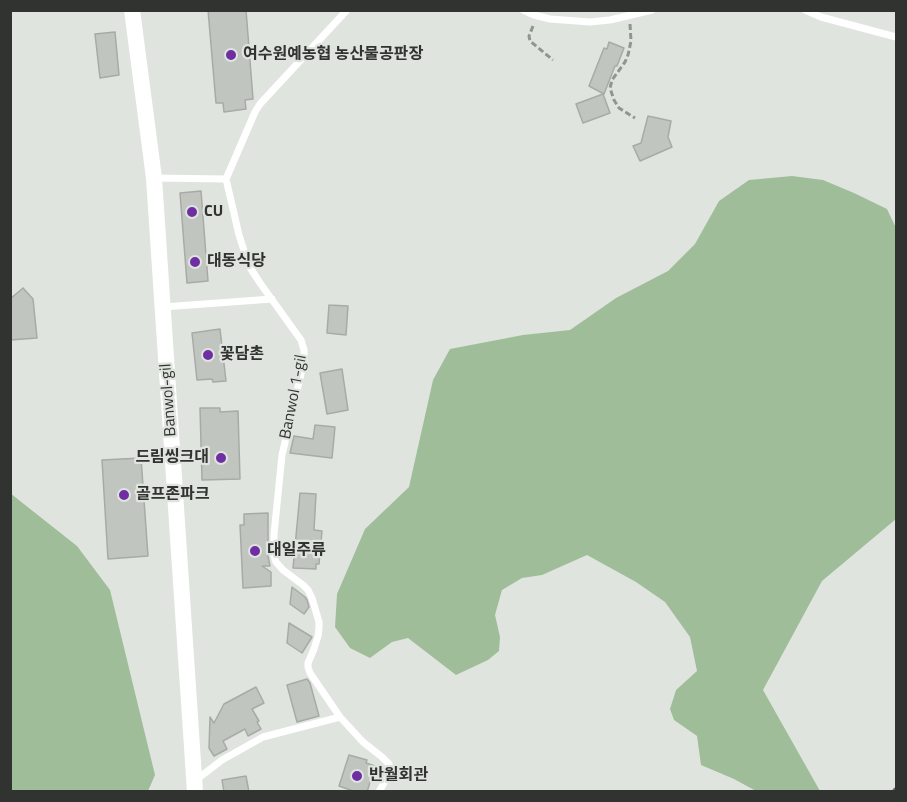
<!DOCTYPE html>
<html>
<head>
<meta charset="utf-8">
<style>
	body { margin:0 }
	#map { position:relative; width:907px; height:802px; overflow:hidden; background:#dfe5de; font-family:"Titillium Web",sans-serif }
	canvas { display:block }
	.frame { position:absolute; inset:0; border:12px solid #313330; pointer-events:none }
</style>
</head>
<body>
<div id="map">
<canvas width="907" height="802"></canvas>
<div class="frame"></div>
</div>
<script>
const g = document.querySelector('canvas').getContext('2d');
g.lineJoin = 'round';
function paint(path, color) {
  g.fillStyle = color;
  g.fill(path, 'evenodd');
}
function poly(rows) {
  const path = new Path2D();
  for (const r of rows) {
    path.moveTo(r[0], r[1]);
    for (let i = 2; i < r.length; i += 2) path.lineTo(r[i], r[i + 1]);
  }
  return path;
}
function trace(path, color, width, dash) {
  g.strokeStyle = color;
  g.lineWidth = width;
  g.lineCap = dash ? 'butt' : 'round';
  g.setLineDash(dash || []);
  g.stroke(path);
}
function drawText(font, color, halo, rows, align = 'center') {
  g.font = font + ' "Titillium Web","Noto Sans KR",sans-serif';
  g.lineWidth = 4.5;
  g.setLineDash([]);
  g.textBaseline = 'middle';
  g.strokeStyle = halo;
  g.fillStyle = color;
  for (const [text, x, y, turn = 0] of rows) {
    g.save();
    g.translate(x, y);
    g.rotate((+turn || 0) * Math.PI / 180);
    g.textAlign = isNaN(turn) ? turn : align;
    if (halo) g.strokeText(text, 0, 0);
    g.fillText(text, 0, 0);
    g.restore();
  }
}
const green = poly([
	[792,176,823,180,854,193,887,209,896,228,896,519,822,581,763,690,820,791,756,791,734,779,701,765,697,736,674,720,670,709,676,690,697,671,690,637,665,602,636,582,587,555,542,575,522,578,502,590,495,615,500,637,499,651,488,660,456,675,408,638,392,642,370,658,350,648,335,627,337,594,365,529,409,487,433,380,450,349,523,335,570,330,616,298,668,271,695,244,719,201,749,180],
	[10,493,77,546,110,590,155,775,148,791,11,791]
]);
const building = poly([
	[208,10,246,10,253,99,245,100,246,109,224,112,223,103,216,103,208,10],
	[115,32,119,75,100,78,95,34,115,32],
	[609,42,624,48,617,66,615,66,604,94,589,86,604,48,607,49,609,42],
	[603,94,610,113,583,123,576,104,603,94],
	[648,116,671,121,668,137,672,147,640,161,633,146,641,143,648,116],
	[201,191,208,281,187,283,180,193,201,191],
	[23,288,33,299,37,338,10,340,10,299,23,288],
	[329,305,348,306,346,335,327,333,329,305],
	[220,329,226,381,213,382,212,379,197,380,192,333,220,329],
	[342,369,348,410,327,414,320,373,342,369],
	[200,408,220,408,220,412,238,411,240,479,202,480,200,408],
	[315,425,335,427,332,458,290,453,294,436,313,439,315,425],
	[141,458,148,556,108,559,102,460,141,458],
	[300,493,316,494,314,530,322,531,319,564,316,564,316,569,293,568,300,493],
	[268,513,268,556,270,566,262,566,271,572,271,586,243,588,240,525,244,525,244,514,268,513],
	[292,587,305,597,307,600,309,607,304,614,290,604,292,587],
	[289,623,312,637,302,653,287,643,289,623],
	[307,679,310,683,319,716,297,722,287,685,307,679],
	[256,687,264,703,252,709,259,721,257,722,261,729,248,736,245,729,223,741,227,749,214,756,209,748,210,717,214,723,224,704,256,687],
	[349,755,367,760,366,763,375,766,367,792,356,792,339,786,349,755],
	[246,776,249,792,224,792,222,780,246,776]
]);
const path = poly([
	[630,24,631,41,628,55,625,62,612,80,610,88,614,100,619,108,635,118],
	[533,26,529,36,530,41,553,60]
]);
const service = poly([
	[347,10,260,104,255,112,226,179,239,235,249,266,260,283,301,340,304,350,304,361,282,455,274,534,274,556,276,562,283,570,303,585,308,590,312,598,319,622,319,628,318,636,314,649,308,663,308,667,310,673,340,717,363,742,382,757,389,764,388,775,379,792],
	[523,10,534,15,550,19,590,22,610,20,652,10],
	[805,10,821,17,896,37],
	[154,178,226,179],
	[163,307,272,299],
	[196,780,222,760,263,737,340,717]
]);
const tertiary = poly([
	[132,10,154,178,195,792]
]);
const rail = poly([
	[896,792,896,791]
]);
const markers = [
	[231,55,6,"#702ea3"],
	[192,212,6,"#702ea3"],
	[195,262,6,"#702ea3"],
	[208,355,6,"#702ea3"],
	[221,458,6,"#702ea3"],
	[124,495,6,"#702ea3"],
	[255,551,6,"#702ea3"],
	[357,776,6,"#702ea3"]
];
const poiNames = [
	["여수원예농협 농산물공판장",243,55],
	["CU",204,212],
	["대동식당",207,262],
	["꽃담촌",220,355],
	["드림씽크대",209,458,"right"],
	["골프존파크",136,495],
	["대일주류",267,551],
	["반월회관",369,776]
];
const streetNames = [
	["Banwol 1-gil",294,397,-79],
	["Banwol-gil",169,400,-94]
];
paint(green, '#a0bd9a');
paint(building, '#c0c6bf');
trace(building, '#a6aca5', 1.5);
trace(path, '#919590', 3, [6, 3]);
trace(service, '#fff', 7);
trace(tertiary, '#fff', 16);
trace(rail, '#656864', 7);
trace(rail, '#dfe5de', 4.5, [14]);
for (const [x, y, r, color] of markers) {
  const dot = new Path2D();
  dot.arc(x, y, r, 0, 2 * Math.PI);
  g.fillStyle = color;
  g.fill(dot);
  trace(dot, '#dfe5de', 2);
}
drawText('bold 16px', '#313330', '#dfe5de', poiNames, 'left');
drawText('16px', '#313330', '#dfe5de', streetNames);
</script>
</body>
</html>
